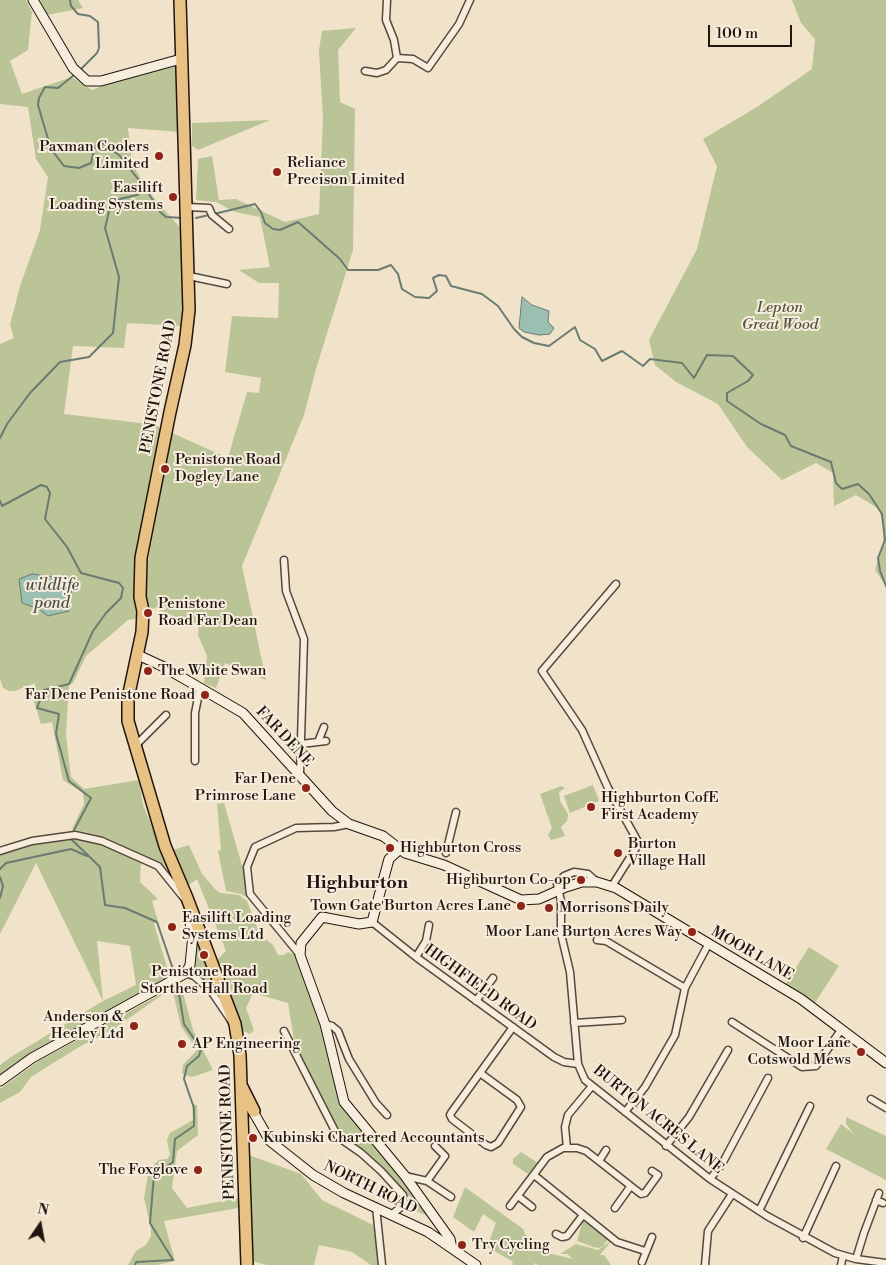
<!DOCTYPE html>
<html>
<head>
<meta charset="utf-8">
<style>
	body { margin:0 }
	#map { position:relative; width:886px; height:1265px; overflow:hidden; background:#f1e3c9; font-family:"Libre Bodoni",serif }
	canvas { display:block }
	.north { position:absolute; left:15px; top:1200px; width:50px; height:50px; -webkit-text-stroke:4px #f6eddc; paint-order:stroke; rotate:12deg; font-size:14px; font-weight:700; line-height:20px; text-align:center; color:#221510 }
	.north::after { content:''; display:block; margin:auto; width:18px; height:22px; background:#221510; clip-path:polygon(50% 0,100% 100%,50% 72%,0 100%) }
	.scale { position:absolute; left:708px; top:25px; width:84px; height:22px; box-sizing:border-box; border:2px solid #221510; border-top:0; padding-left:6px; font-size:15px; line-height:18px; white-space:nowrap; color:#221510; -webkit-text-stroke:4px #f6eddc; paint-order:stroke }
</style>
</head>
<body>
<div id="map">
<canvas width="886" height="1265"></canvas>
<div class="north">N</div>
<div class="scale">100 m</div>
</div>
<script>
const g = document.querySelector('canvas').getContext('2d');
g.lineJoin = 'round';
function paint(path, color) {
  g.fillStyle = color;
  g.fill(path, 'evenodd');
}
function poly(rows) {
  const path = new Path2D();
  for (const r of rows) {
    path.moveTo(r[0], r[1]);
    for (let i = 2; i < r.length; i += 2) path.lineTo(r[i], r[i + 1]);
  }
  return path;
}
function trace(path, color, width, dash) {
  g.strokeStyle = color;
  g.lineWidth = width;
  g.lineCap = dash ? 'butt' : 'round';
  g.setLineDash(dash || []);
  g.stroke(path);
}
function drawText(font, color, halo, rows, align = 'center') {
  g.font = font + ' "Libre Bodoni",serif';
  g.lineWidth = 4;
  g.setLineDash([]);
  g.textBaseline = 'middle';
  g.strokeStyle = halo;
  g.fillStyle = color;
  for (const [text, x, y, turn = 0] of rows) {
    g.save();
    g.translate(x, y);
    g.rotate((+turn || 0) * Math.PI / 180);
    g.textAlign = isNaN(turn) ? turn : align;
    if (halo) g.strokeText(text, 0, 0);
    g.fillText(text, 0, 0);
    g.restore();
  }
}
const green = poly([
	[0,0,26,0,32,12,28,50,10,61,22,94,72,77,92,90,117,80,177,66,180,132,128,128,132,162,145,188,183,231,184,310,182,326,127,323,124,348,73,346,64,414,140,423,155,423,163,431,137,558,140,618,128,620,86,656,73,683,69,685,66,735,71,777,84,789,139,780,143,805,176,883,160,863,104,837,72,829,84,804,83,793,63,780,52,722,41,724,34,702,35,683,15,691,9,691,3,688,0,679,0,344,14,338,10,325,20,286,40,230,48,177,36,159,28,107,0,104],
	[40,0,78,0,83,8,47,15],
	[792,0,886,0,886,586,875,570,883,543,884,528,879,509,856,495,834,506,833,473,816,463,782,480,747,447,718,404,676,382,655,365,649,340,697,249,717,166,703,139,757,107,812,69,815,39,801,23],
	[356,28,338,50,340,102,355,109,353,250,316,369,304,415,242,566,266,680,225,663,216,688,204,683,207,656,198,635,199,626,154,608,145,614,148,561,172,433,228,458,247,392,259,393,261,378,225,372,232,316,278,318,279,283,259,283,239,270,270,267,260,217,235,212,216,202,196,200,198,159,212,156,219,200,236,199,285,222,319,214,323,118,319,50,322,31],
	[270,120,198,150,192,146,192,123],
	[593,785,599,801,570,813,564,796],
	[561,786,565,788,559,792,560,801,568,814,567,821,561,827,565,836,551,840,548,835,552,828,540,794],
	[224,803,252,900,241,894,226,891,218,851,221,850,217,804],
	[78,839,100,844,141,861,140,882,158,899,152,901,158,921,154,924,170,977,29,1054,0,1075,0,1065,11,1057,103,1001,36,863,0,934,0,853,26,846],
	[97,941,130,946,136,985,103,1001],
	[189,845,202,874,215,889,220,893,239,895,247,901,260,935,273,945,278,955,284,955,288,952,297,956,325,1031,331,1068,336,1085,432,1218,416,1211,375,1161,337,1134,294,1040,288,1003,253,993,246,1008,254,1030,250,1034,239,1029,215,962,226,951,197,879,186,887,173,850],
	[196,934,224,1005,212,987,192,971],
	[809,947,839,966,814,1004,785,985],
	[181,985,193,1030,213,1070,192,1077,182,1074,183,1065,197,1050,181,1026,172,988,115,1028,79,1047,31,1077,20,1092,0,1103,0,1089,39,1061,172,988],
	[192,1104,197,1105,198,1135,177,1151,172,1188,187,1208,238,1198,238,1208,164,1221,175,1261,157,1265,128,1265,136,1251,146,1245,151,1236,151,1228,144,1198,149,1169,159,1160,167,1159,170,1155,167,1140,170,1133,193,1120],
	[846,1117,886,1136,886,1180,826,1149,841,1124,854,1134,846,1124],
	[521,1152,538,1163,528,1174,513,1164,513,1159],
	[249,1155,301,1174,322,1200,373,1225,380,1265,371,1265,352,1252,319,1245,314,1265,267,1265,251,1261],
	[465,1187,523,1229,525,1234,548,1253,573,1259,567,1254,560,1254,576,1244,598,1250,612,1240,600,1255,604,1255,611,1265,538,1265,535,1263,534,1265,513,1265,512,1261,487,1247,496,1223,483,1214,474,1232,453,1217],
	[583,1220,607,1237,608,1239,603,1246,599,1248,593,1247,577,1241]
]);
const water = poly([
	[522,297,532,305,549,311,548,322,554,328,550,334,539,335,524,332,519,328,522,297],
	[32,574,76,580,69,598,69,611,48,616,39,609,22,603,19,579,32,574]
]);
const stream = poly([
	[70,0,71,6,78,14,90,16,98,22,99,48,97,53,80,70],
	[146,189,160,212,166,217,183,218],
	[214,214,255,204,261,212,265,223,273,229,280,230,298,222,340,259,348,270,378,270,391,265,398,274,402,289,415,297,429,298,437,291,433,278,439,275,446,276,451,286,482,294,498,306,514,329,522,337,534,343,549,346,575,327,580,340,595,349,602,361,622,351,643,366,650,359,682,363,694,378,707,355,733,356,753,375,748,381,727,393,727,401,761,424,785,435,791,446,831,462,836,483,842,489,858,484,869,494,882,514,885,540,878,558,880,571,886,586],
	[196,218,209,215],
	[0,438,7,424,30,393,60,362,89,357,113,333,119,277,105,228,110,207,120,199,137,195,146,189,119,155,101,142,95,146,91,163,79,168,64,166,51,149,38,105,39,98,45,87,58,88,74,75],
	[0,501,2,506,41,485,47,487,50,493,45,519,67,547,81,573,119,583,123,588,121,598,106,613,93,631,69,684,44,690,37,708,59,714,56,734,69,781,91,798,72,834],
	[70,838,100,867,105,905,125,908,157,922,175,975],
	[0,869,6,863,71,849,87,856],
	[0,877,3,886,0,898],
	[135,1265,136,1262,173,1260,150,1223,154,1175,173,1162,175,1139,194,1126,194,1108,184,1079,187,1066,199,1056,201,1049,184,1024,177,982]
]);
const street = poly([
	[397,58,413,59,428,68,459,24,470,0],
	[365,71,377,73,386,70,397,58,394,40,386,20,387,0],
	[187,207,209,208,212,215,229,229],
	[189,276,227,284],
	[284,560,286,591,304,639,300,773],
	[318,742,324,727],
	[301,744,326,741],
	[135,746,166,715],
	[195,761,195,713,200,688],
	[0,851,32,841,75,835,102,841,158,866,183,897],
	[446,853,456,812],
	[597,882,588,874,574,872,564,876,557,884,561,901,561,934,570,972,578,1064,585,1080,710,1179,767,1216,835,1253,856,1259,886,1263],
	[612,886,636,848,637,840,608,788,582,730,542,671,616,584],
	[372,922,416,957,554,1057,564,1062,578,1064],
	[597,940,606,941,685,988],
	[300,955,250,894,247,867,255,847,296,828,334,827,349,824],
	[416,957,426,941,429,925],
	[186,973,194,976,211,991,230,1019],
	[476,1001,493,978],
	[732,1022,802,1067,816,1066,841,1030],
	[574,1023,622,1020],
	[325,1024,332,1026,338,1031,349,1059,376,1103,387,1115],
	[284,1031,338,1137,361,1153,381,1171,403,1195,404,1201,400,1208,392,1214],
	[480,1073,517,1100,521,1107,498,1143,491,1147,486,1145,452,1119,450,1115,451,1113,513,1027],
	[871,1099,886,1108],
	[625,1112,645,1087,675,1035,685,988,708,945],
	[666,1146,689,1117,728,1050],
	[567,1148,565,1127,568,1115,592,1086],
	[599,1161,606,1150],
	[534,1175,617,1242,645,1251],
	[405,1176,427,1181,451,1197],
	[710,1179,722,1164,768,1078],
	[427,1181,445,1156,435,1146],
	[518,1196,532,1207],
	[876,1200,883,1203],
	[510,1206,547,1157,563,1148,577,1148,586,1151,641,1194,645,1193,658,1175,652,1171],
	[376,1207,382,1265],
	[615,1208,630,1187],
	[759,1211,810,1106],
	[556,1234,562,1237,567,1236,583,1215],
	[803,1238,836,1166],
	[856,1259,864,1233,879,1193],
	[642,1262,652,1237],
	[705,1265,708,1231,732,1194],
	[841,1265,843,1256]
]);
const secondary = poly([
	[33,0,73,68,87,81,101,81,181,59],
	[138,655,164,667,243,713,332,811,349,824,383,836,405,853,444,865,521,900,539,899,566,887,582,882,597,882,616,888,801,999,886,1063],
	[400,849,389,859,372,922,359,924,322,917,301,943,300,955,325,1024,344,1102,405,1176,450,1239,452,1248],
	[0,1081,32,1058,186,973,190,965,193,935,188,915],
	[251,1108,270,1141,313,1175,344,1193,428,1232,476,1265]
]);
const highway = poly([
	[180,0,189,310,185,345,170,412,141,558,140,597,143,611,142,632,128,698,128,721,165,846,187,898,235,1024,240,1055,247,1265],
	[242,1087,254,1111]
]);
const markers = [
	[159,156,5,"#8f2418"],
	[277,172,5,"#8f2418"],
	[173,197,5,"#8f2418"],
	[165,469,5,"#8f2418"],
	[148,613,5,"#8f2418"],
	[148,671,5,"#8f2418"],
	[205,695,5,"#8f2418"],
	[306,788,5,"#8f2418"],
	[591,807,5,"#8f2418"],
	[390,848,5,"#8f2418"],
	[618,853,5,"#8f2418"],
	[581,880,5,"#8f2418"],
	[521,906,5,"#8f2418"],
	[549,908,5,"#8f2418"],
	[172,927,5,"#8f2418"],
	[692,932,5,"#8f2418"],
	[204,955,5,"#8f2418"],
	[134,1026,5,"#8f2418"],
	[182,1044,5,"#8f2418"],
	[861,1052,5,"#8f2418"],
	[253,1138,5,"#8f2418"],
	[198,1170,5,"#8f2418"],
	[462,1245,5,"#8f2418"]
];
const poiNames = [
	["Paxman Coolers",149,147,"right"],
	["Limited",149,164,"right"],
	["Reliance",287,163],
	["Precison Limited",287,180],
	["Easilift",163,188,"right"],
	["Loading Systems",163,205,"right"],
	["Penistone Road",175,460],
	["Dogley Lane",175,477],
	["Penistone",158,604],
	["Road Far Dean",158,621],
	["The White Swan",158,671],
	["Far Dene Penistone Road",195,695,"right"],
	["Far Dene",296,779,"right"],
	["Primrose Lane",296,796,"right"],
	["Highburton CofE",601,798],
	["First Academy",601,815],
	["Burton",628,844],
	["Village Hall",628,861],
	["Highburton Cross",400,848],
	["Highburton Co-op",571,880,"right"],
	["Town Gate Burton Acres Lane",511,906,"right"],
	["Morrisons Daily",559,908],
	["Easilift Loading",182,918],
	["Systems Ltd",182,935],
	["Moor Lane Burton Acres Way",682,932,"right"],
	["Penistone Road",204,972,"center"],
	["Storthes Hall Road",204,989,"center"],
	["Anderson &",124,1017,"right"],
	["Heeley Ltd",124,1034,"right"],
	["Moor Lane",851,1043,"right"],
	["Cotswold Mews",851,1060,"right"],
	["AP Engineering",192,1044],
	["Kubinski Chartered Accountants",263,1138],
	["The Foxglove",188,1170,"right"],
	["Try Cycling",472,1245]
];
const parkNames = [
	["Lepton",780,308],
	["Great Wood",780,325]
];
const streetNames = [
	["PENISTONE ROAD",159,387,-79],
	["FAR DENE",284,737,47],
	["MOOR LANE",752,954,30],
	["HIGHFIELD ROAD",480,988,36],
	["BURTON ACRES LANE",658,1120,39],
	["PENISTONE ROAD",228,1132,-92],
	["NORTH ROAD",370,1188,26]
];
const waterNames = [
	["wildlife",52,586],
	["pond",52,604]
];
const quarterNames = [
	["Highburton",357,884]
];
paint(green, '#bac496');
paint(water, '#9bbfb1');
trace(water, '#6b7b71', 1);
trace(stream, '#6b7b71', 2);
trace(street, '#56483e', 9);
trace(secondary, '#221510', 11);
trace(highway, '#221510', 14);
trace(street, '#f6eddc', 6);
trace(secondary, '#f6eddc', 9);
trace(highway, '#e8c284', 11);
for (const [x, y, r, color] of markers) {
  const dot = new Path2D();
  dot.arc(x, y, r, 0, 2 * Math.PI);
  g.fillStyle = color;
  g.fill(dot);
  trace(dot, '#f6eddc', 2);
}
drawText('15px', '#221510', '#f6eddc', poiNames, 'left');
drawText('italic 15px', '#57523f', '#f6eddc', parkNames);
drawText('15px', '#221510', '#f6eddc', streetNames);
drawText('italic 16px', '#4c5048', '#f6eddc', waterNames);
drawText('bold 18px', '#221510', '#f6eddc', quarterNames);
</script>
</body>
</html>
